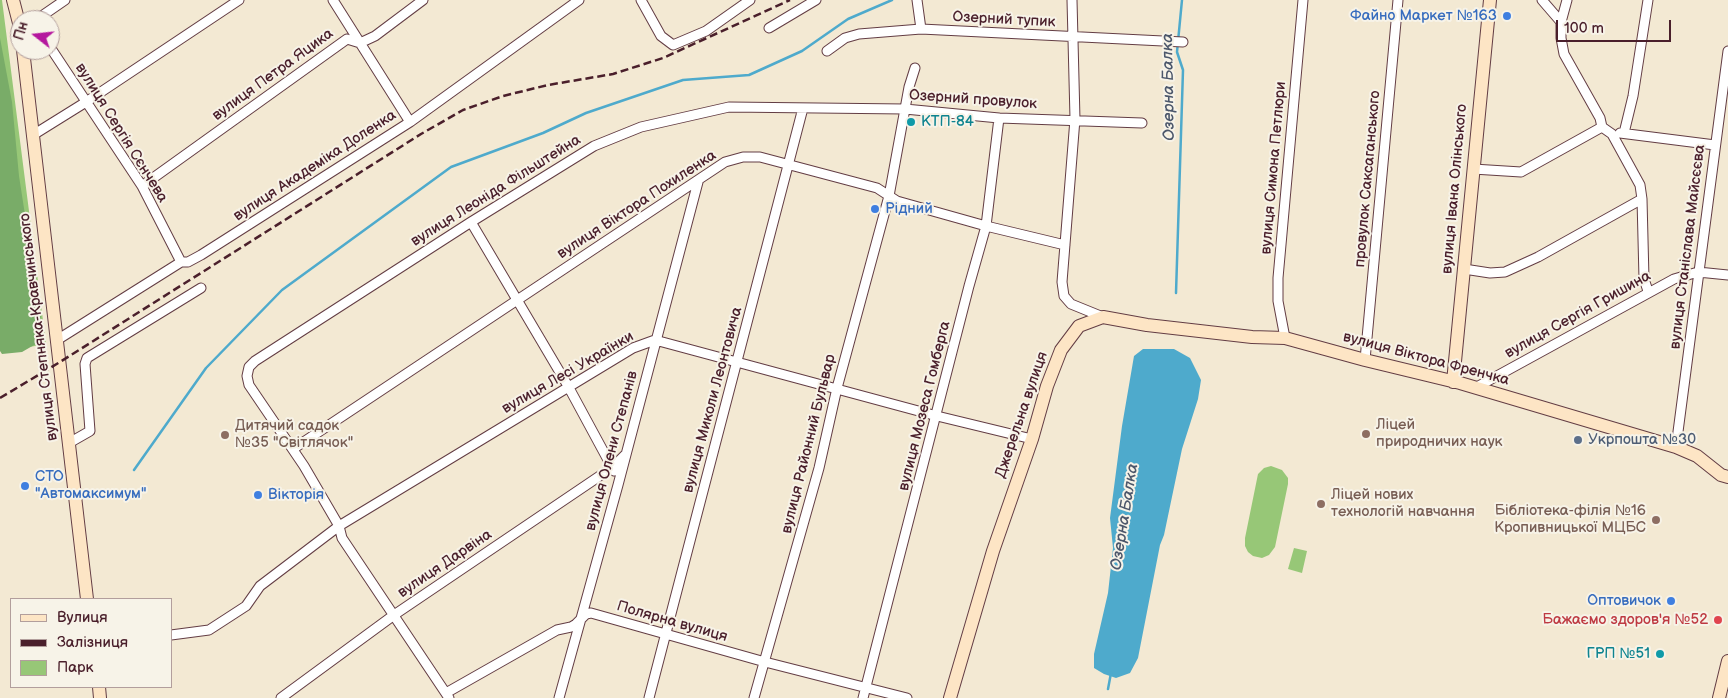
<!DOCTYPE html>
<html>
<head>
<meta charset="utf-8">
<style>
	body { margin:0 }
	#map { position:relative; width:1728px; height:698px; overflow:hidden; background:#f3e9d3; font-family:"Balsamiq Sans",sans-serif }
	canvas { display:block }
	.legend { position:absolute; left:10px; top:598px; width:162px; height:90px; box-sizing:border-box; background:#f7f3e8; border:1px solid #b29e9c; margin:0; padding:6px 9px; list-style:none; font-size:15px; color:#4a1f2b }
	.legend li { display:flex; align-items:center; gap:10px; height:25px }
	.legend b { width:25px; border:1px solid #b29e9c }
	.north { position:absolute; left:10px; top:10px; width:50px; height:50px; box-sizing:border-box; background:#f7f3e8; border:1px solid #b29e9c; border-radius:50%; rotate:286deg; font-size:14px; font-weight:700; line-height:20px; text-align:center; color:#4a1f2b }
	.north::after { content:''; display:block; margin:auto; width:18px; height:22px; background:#b5179e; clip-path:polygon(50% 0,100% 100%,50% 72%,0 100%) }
	.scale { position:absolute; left:1556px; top:20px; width:115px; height:22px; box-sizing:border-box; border:2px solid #4a1f2b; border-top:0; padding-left:6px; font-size:15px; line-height:18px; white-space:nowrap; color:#4a1f2b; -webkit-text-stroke:4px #f7f3e8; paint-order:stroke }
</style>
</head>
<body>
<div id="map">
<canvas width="1728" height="698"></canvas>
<ul class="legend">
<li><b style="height:6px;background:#fde5c5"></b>Вулиця</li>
<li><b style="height:6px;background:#4a1f2b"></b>Залізниця</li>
<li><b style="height:14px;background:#97c777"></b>Парк</li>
</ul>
<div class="north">Пн</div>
<div class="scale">100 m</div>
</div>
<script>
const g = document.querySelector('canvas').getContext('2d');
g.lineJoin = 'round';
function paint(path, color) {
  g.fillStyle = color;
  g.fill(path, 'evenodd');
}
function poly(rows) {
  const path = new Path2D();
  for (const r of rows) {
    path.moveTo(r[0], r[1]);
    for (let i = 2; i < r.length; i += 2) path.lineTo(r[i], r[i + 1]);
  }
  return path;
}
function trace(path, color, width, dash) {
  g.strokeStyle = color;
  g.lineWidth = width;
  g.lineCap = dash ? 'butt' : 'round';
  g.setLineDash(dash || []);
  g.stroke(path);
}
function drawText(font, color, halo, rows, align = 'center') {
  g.font = font + ' "Balsamiq Sans",sans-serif';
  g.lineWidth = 4;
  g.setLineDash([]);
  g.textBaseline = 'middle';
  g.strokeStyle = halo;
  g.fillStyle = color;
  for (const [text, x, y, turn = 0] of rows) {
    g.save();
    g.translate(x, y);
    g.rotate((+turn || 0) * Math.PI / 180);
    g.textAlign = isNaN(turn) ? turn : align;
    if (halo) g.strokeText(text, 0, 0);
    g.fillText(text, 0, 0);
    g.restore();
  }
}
const green = poly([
	[0,0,2,0,46,344,18,349,0,313],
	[1271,466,1282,470,1288,478,1288,484,1275,547,1269,555,1262,558,1253,556,1248,552,1245,546,1245,538,1258,474,1264,468],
	[1294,548,1307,551,1302,573,1288,569]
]);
const forest = poly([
	[0,38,12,102,19,176,32,260,32,289,41,317,41,341,22,352,2,354,0,351]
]);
const water = poly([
	[1143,349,1174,349,1190,358,1201,380,1198,399,1182,449,1164,535,1160,545,1138,658,1130,673,1116,678,1104,674,1094,668,1094,654,1108,593,1113,548,1110,518,1122,426,1134,356]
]);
const stream = poly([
	[1176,293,1183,70,1177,52,1182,0],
	[134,470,206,368,282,290,451,167,543,133,586,113,683,80,749,75,802,51,848,19,892,0],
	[1108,689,1111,673]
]);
const street = poly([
	[333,0,410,122],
	[641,0,661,36,673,45,706,31,750,0],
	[917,0,921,29],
	[1072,0,1075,119,1062,282,1064,296,1071,304,1103,317],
	[1542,0,1561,22],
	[1567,0,1561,22,1561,38,1564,54,1600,118,1602,127,1612,134,1640,185,1642,199,1644,279,1648,291],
	[36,20,65,0],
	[769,28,816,0],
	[50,47,142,186,181,262],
	[827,51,845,38,859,34,921,29,1183,42],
	[1620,133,1715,145],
	[1624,133,1633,96,1648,0],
	[33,135,86,102,239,0],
	[1473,169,1521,172,1602,127],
	[142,186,347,39,360,43,375,36,423,0],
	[471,222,568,386,614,471],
	[1464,269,1490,273,1505,272,1538,257,1642,199],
	[1285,338,1278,301,1278,278,1303,0],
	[57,340,181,262,188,262,201,255,410,122,579,0],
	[1365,360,1398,0],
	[1475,388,1674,279,1698,272,1728,275],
	[69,443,90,431,85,364,87,358,201,288],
	[1676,447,1728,51],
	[293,449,725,162,743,157,760,157,877,188,897,201,986,226,1065,245],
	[171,635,209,630,246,606,260,586,339,526,633,348,655,340,937,416,1032,439],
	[446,693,557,630,571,627,576,624,586,614,591,613,765,662,907,698],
	[281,698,394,615,613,467,625,455],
	[449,698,342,538,339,526,304,466,249,385,247,376,249,367,255,361,471,222,594,146,641,127,729,107,905,109,999,118,1142,123],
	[559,698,618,485,698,182],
	[649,698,803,108],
	[754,698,819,468,837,388,889,196,909,87,915,68],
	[863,698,969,286,986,226,999,118]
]);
const secondary = poly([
	[13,0,20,27],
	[23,50,87,599],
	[1453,382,1490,0],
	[99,687,100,698],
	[950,698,993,551,1032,439,1047,386,1061,350,1079,326,1103,317,1147,325,1252,337,1285,338,1365,360,1460,383,1676,447,1697,456,1721,475,1728,477],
	[1719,698,1728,661]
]);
const rail = poly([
	[0,398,60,362,421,134,463,110,503,96,548,85,613,74,663,58,790,0]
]);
const markers = [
	[1507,16,5,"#3f7fe0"],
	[911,122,5,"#0f9aa8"],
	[875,209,5,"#3f7fe0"],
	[1366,434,5,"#8d6e63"],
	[225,435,5,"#8d6e63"],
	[1578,440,5,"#5c6f8a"],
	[25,486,5,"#3f7fe0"],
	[258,495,5,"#3f7fe0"],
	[1321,504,5,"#8d6e63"],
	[1656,520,5,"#8d6e63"],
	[1671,601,5,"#3f7fe0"],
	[1718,620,5,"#e0444e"],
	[1660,654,5,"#0f9aa8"]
];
const shopNames = [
	["Файно Маркет №163",1497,16,"right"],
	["Рідний",885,209],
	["СТО",35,477],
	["\"Автомаксимум\"",35,494],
	["Вікторія",268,495],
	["Оптовичок",1661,601,"right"]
];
const streetNames = [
	["Озерний тупик",1004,20,3],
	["вулиця Петра Яцика",273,75,-36],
	["Озерний провулок",973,100,4],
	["вулиця Сергія Сєнчева",121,133,58],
	["вулиця Академіка Доленка",315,166,-33],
	["вулиця Симона Петлюри",1274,168,-85],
	["провулок Саксаганського",1368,179,-85],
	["вулиця Івана Олінського",1455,189,-85],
	["вулиця Леоніда Фільштейна",496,191,-32],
	["вулиця Віктора Похиленка",637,205,-33],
	["вулиця Станіслава Майсєєва",1688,247,-83],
	["вулиця Сергія Гришина",1578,315,-29],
	["вулиця Степняка-Кравчинського",39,327,-97],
	["вулиця Віктора Френчка",1426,359,15],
	["вулиця Лесі Українки",568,373,-30],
	["вулиця Миколи Леонтовича",713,400,-75],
	["вулиця Мозеса Гомберга",925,406,-76],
	["Джерельна вулиця",1022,415,-71],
	["вулиця Районний Бульвар",809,444,-76],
	["вулиця Олени Степанів",612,451,-75],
	["вулиця Дарвіна",445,564,-34],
	["Полярна вулиця",672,622,16]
];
const cultureNames = [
	["КТП-84",921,122],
	["ГРП №51",1650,654,"right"]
];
const educationNames = [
	["Ліцей",1376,425],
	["природничих наук",1376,442],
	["Дитячий садок",235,426],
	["№35 \"Світлячок\"",235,443],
	["Ліцей нових",1331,495],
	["технологій навчання",1331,512],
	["Бібліотека-філія №16",1646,511,"right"],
	["Кропивницької МЦБС",1646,528,"right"]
];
const serviceNames = [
	["Укрпошта №30",1588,440]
];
const healthNames = [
	["Бажаємо здоров'я №52",1708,620]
];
const waterNames = [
	["Озерна Балка",1169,87,-91],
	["Озерна Балка",1125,517,-81]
];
paint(green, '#97c777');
paint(forest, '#79ac68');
paint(water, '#4eaacc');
trace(stream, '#4eaacc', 2.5);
trace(street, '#633d44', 11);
trace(secondary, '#633d44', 14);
trace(street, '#fff', 9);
trace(secondary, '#fde5c5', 12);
trace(rail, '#4a1f2b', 2.5, [8, 4]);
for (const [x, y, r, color] of markers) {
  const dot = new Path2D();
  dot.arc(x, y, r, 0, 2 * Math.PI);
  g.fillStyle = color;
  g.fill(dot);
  trace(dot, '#f7f3e8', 2);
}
drawText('15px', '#366cbe', '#f7f3e8', shopNames, 'left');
drawText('15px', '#4a1f2b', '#f7f3e8', streetNames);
drawText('15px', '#0d838f', '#f7f3e8', cultureNames, 'left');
drawText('15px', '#785e54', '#f7f3e8', educationNames, 'left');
drawText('15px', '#4e5e75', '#f7f3e8', serviceNames, 'left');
drawText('15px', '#be3a42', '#f7f3e8', healthNames, 'right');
drawText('italic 16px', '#4c576b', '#f7f3e8', waterNames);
</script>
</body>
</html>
